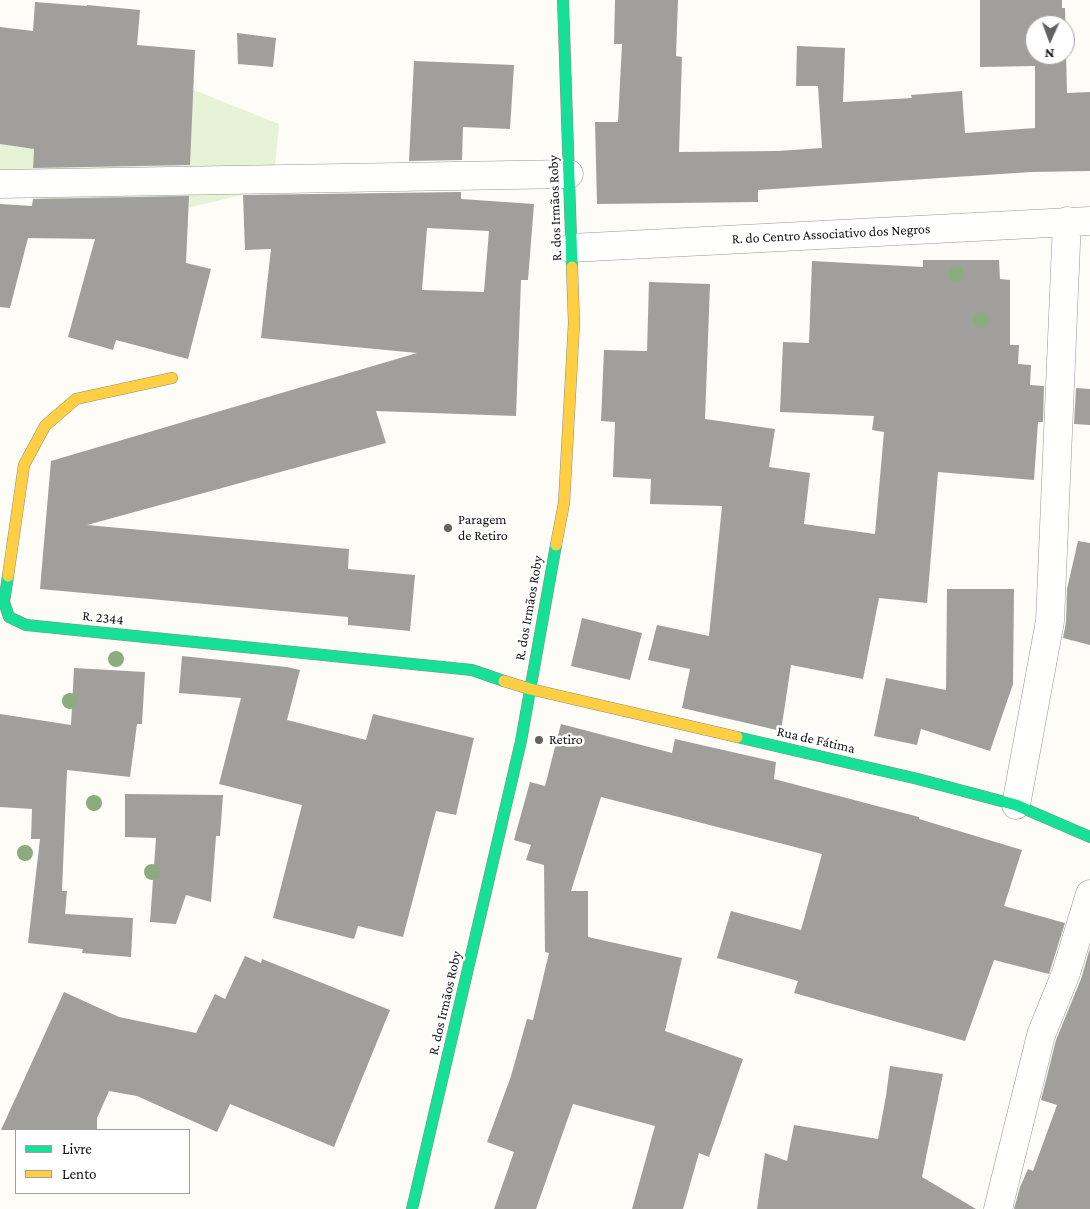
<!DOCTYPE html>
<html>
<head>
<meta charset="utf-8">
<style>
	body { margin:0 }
	#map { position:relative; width:1090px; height:1209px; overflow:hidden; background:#fdfcf7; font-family:"Crimson Pro",serif }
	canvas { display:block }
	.legend { position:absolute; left:15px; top:1129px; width:175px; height:65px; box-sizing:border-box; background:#fff; border:1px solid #a0a0a0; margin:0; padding:6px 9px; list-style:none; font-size:15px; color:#111 }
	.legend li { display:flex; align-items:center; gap:10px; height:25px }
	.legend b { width:25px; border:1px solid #a0a0a0 }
	.north { position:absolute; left:1025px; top:15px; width:50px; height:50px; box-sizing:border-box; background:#fff; border:1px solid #a0a0a0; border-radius:50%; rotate:182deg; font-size:14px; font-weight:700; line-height:20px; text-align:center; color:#111 }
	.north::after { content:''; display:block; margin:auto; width:18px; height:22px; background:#646362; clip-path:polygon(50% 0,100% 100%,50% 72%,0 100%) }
</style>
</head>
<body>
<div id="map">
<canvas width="1090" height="1209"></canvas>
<ul class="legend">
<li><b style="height:6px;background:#16e098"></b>Livre</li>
<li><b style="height:6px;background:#ffcf43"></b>Lento</li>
</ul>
<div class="north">N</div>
</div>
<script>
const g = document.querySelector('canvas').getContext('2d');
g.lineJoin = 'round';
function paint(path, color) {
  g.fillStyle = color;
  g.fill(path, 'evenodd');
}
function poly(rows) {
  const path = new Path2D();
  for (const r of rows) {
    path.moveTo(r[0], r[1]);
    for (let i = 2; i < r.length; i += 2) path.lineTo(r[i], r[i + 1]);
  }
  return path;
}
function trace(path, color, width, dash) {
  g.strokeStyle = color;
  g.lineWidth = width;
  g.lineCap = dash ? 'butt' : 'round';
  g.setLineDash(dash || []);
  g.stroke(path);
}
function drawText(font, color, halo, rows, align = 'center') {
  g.font = font + ' "Crimson Pro",serif';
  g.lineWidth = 5;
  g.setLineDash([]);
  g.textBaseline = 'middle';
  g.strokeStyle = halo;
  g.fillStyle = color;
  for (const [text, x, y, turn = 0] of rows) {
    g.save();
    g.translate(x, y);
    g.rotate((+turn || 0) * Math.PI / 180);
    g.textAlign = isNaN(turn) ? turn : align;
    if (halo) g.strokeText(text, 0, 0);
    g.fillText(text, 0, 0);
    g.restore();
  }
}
const green = poly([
	[0,70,194,90,279,124,273,187,184,209,0,196]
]);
const building = poly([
	[615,0,678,0,676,56,682,57,679,152,778,151,822,148,818,86,796,86,797,46,845,48,843,102,912,98,911,95,962,91,965,133,1035,128,1035,66,980,67,980,0,1062,0,1062,8,1065,8,1067,93,1090,92,1090,171,1031,172,758,190,758,202,597,204,595,122,618,122,622,44,614,44],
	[1035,25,1065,25,1065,55,1035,55],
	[35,2,87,6,87,5,140,10,137,45,195,50,190,165,33,168,34,149,0,144,0,27,33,31],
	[237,33,276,38,273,67,238,64],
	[414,61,514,65,510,129,463,127,462,160,409,161],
	[461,192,461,199,534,204,528,280,521,280,516,416,376,411,386,443,87,525,349,549,348,569,415,575,410,631,348,625,348,617,40,589,51,461,417,353,261,338,271,249,245,250,243,195],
	[427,228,489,231,484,292,422,290],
	[189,196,186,263,211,269,188,359,116,340,113,350,68,337,95,239,28,238,10,308,0,307,0,204,32,206,33,199],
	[923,260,999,260,1000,279,1010,280,1010,345,1019,345,1018,364,1031,365,1030,385,1044,386,1043,422,1038,422,1034,480,938,472,927,603,879,598,863,679,791,665,781,731,682,708,690,669,648,660,657,625,709,636,722,506,650,504,651,479,613,477,615,422,601,421,604,350,647,351,649,282,710,284,705,419,775,429,769,467,810,473,804,524,875,534,884,432,872,430,874,416,780,412,783,342,809,343,812,261,923,267],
	[1076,388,1090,389,1090,425,1074,424],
	[1078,541,1090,543,1090,645,1063,638,1066,622,1067,589],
	[947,589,1014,589,1013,684,990,751,921,729,917,745,874,736,886,678,946,690],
	[582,618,642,633,630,680,571,666],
	[182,656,287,667,300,670,287,720,366,740,373,714,474,738,456,815,436,811,403,937,358,926,354,939,273,918,302,805,219,784,241,698,179,693],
	[74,668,145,672,142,724,137,724,130,777,67,770,62,891,67,891,65,914,133,918,131,957,82,953,83,949,28,943,40,839,31,839,32,809,0,807,0,714,71,725],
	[561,724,672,753,675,739,776,762,774,779,919,817,919,819,1022,850,1004,906,1065,923,1049,974,994,960,965,1041,794,993,798,981,717,958,731,911,801,930,822,854,601,797,571,891,588,891,588,937,682,958,665,1031,743,1059,709,1157,699,1153,683,1209,632,1209,655,1126,573,1104,536,1209,494,1209,514,1152,487,1142,511,1076,527,1019,533,1020,549,953,545,952,544,865,526,860,531,845,514,840,530,782,545,786],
	[125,794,223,795,220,836,216,836,211,902,186,895,176,924,150,922,156,838,125,837],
	[1090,948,1090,1209,1014,1209,1020,1187,1028,1169,1033,1171,1057,1105,1041,1100,1056,1040,1081,979],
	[245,956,261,963,262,959,390,1010,334,1147,230,1104,217,1132,137,1096,109,1091,97,1118,97,1130,1,1130,64,992,119,1017,196,1033,215,994,225,999],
	[890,1066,943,1074,922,1177,976,1209,757,1209,765,1153,787,1161,794,1125,878,1139,886,1096]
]);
const street = poly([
	[0,184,569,174],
	[571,248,1090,221],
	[1016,805,1050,621,1067,221],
	[998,1209,1041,1035,1066,973,1090,894]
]);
const fast = poly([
	[563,0,572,267],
	[8,576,4,602,9,617,26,625,472,670,504,681],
	[737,737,918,779,1016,805,1090,837],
	[412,1209,521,741,556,545]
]);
const slow = poly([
	[556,545,564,503,574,323,572,267],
	[8,576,24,465,45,426,76,399,172,378],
	[504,681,530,689,737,737]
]);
const trees = [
	[956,274],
	[981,320],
	[116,659],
	[70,701],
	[94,803],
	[25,853],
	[152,872]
];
const markers = [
	[448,528,5,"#646362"],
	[539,740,5,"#646362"]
];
const streetNames = [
	["R. dos Irmãos Roby",555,208,-92],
	["R. do Centro Associativo dos Negros",831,234,-3],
	["R. dos Irmãos Roby",529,608,-80],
	["R. 2344",103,618,6],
	["Rua de Fátima",816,740,13],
	["R. dos Irmãos Roby",445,1003,-77]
];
const poiNames = [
	["Paragem",458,520],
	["de Retiro",458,536],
	["Retiro",549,740]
];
paint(green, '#e7f3d7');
paint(building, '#a19f9c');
trace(street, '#979795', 29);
trace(fast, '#8e8d8b', 12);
trace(slow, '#8e8d8b', 12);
trace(street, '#fffffe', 28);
trace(fast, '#16e098', 11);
trace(slow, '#ffcf43', 11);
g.fillStyle = '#8cac80';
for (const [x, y] of trees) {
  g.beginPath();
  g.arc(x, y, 8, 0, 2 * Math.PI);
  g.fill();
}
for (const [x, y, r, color] of markers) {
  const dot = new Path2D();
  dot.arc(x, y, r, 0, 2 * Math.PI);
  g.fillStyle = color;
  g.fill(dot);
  trace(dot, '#fff', 2);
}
drawText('14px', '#111', '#fff', streetNames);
drawText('14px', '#111', '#fff', poiNames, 'left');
</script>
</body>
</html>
